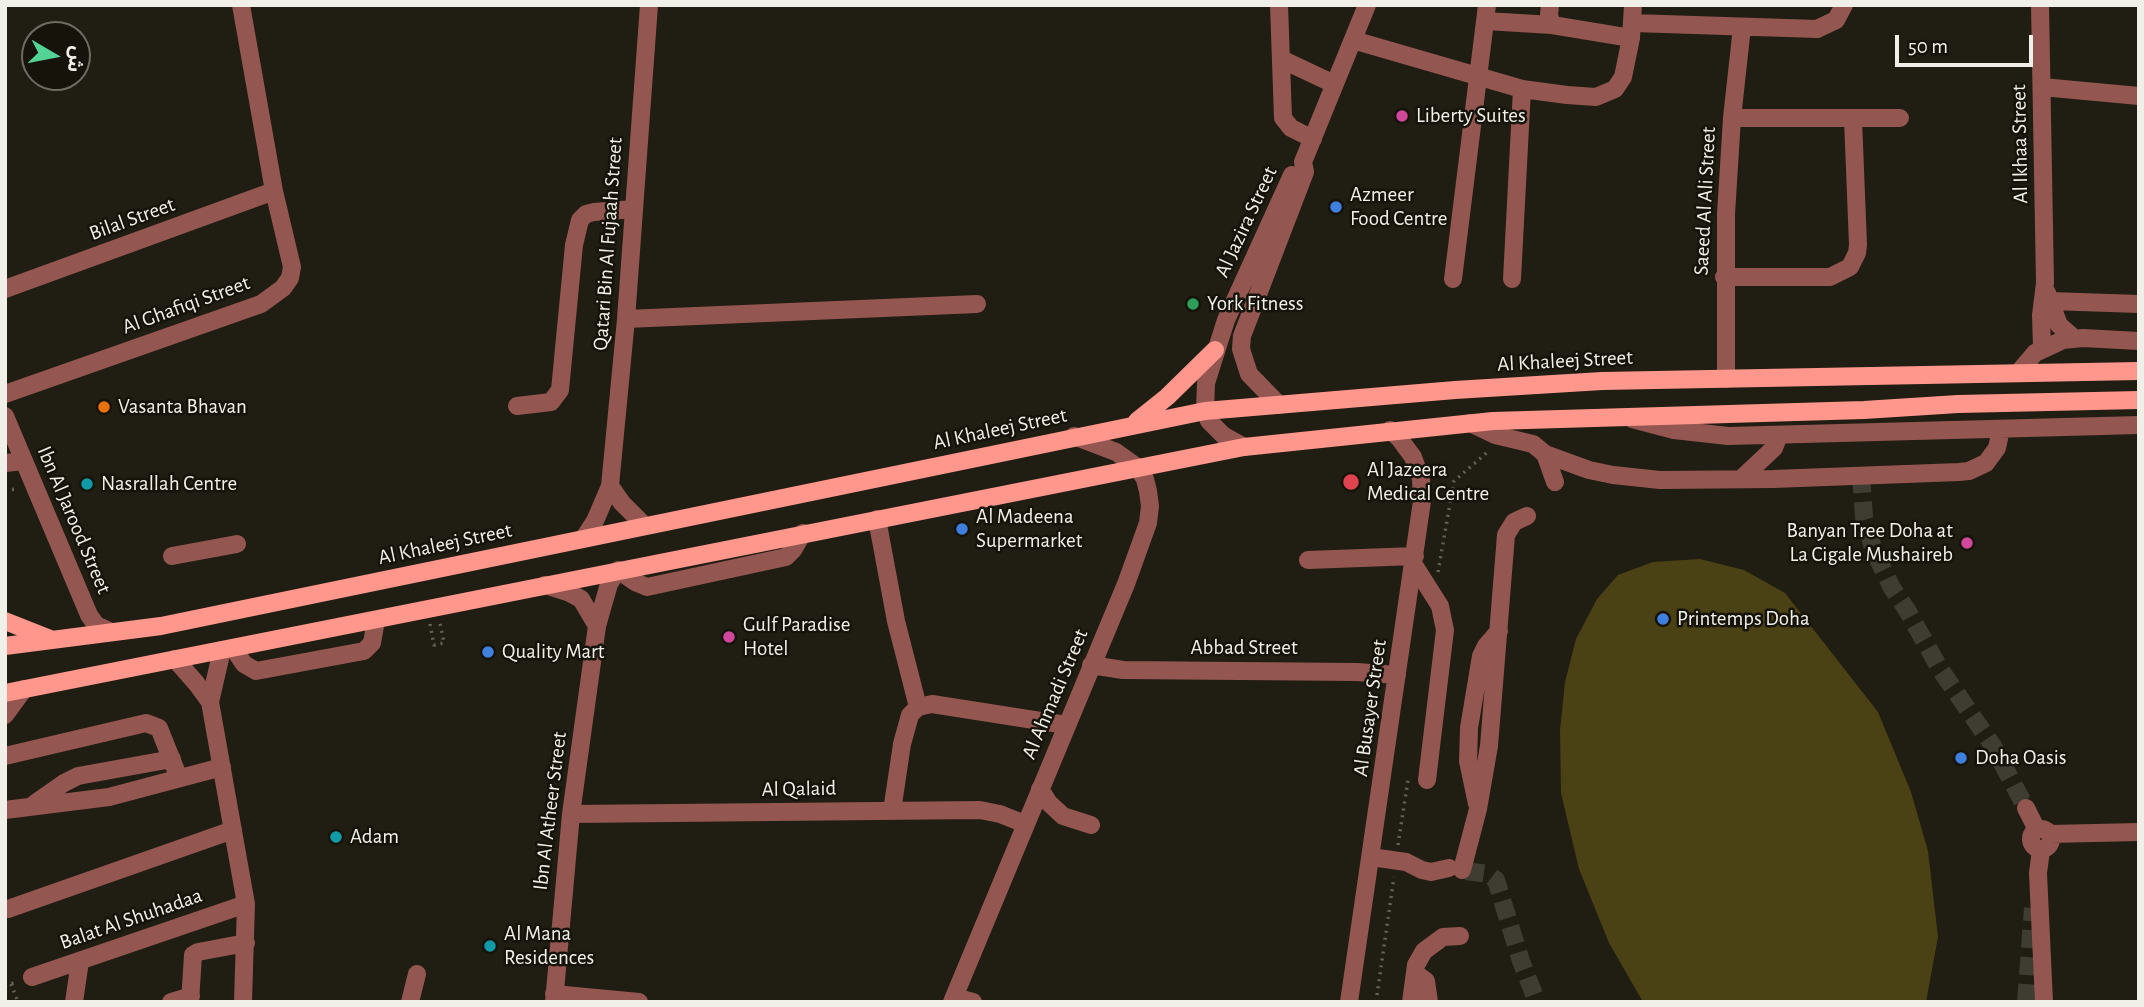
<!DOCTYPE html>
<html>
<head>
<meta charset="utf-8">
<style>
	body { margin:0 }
	#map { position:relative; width:2144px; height:1007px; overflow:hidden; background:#201d12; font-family:"Alegreya Sans","Noto Sans Arabic",sans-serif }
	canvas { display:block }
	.frame { position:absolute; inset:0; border:7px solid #f1f0e8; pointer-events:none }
	.north { position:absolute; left:21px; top:21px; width:70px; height:70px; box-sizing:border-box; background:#16140a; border:2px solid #6e6c63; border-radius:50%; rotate:100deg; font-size:19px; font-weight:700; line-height:28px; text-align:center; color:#f1f0e8 }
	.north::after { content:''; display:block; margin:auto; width:24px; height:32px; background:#53d396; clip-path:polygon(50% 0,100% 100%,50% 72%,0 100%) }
	.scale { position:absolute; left:1895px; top:35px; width:138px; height:32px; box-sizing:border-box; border:4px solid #f1f0e8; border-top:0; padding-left:9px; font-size:21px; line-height:24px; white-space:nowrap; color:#f1f0e8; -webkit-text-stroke:5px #16140a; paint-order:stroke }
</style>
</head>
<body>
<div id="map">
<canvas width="2144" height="1007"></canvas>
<div class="frame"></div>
<div class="north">ش</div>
<div class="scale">50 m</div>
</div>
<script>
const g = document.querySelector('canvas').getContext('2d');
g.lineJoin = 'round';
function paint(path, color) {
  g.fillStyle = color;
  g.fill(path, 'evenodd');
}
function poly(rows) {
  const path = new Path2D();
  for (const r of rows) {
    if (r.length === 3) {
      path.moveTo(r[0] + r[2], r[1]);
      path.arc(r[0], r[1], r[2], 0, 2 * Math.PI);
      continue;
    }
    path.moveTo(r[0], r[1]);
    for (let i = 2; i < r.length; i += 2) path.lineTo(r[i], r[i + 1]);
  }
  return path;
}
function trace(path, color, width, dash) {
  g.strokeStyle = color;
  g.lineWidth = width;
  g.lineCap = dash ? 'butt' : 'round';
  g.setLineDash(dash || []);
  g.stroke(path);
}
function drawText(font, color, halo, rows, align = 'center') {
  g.font = font + ' "Alegreya Sans",sans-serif';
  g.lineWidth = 5;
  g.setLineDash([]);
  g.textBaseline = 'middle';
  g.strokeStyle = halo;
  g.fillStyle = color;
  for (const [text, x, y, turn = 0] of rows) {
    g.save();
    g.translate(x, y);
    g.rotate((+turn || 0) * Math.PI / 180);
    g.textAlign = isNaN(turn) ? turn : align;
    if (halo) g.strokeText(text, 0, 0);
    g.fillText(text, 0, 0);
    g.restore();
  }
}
const green = poly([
	[1700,559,1744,570,1785,593,1878,712,1911,792,1928,851,1938,937,1926,1002,1643,1002,1609,943,1579,869,1561,793,1560,730,1565,682,1576,639,1597,599,1618,575,1653,562]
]);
const minorTunnel = poly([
	[1861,475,1864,517,1874,551,1892,588,1907,610,1940,669,1993,746,2026,808],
	[1466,871,1488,874,1496,880,1521,961,1537,1002],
	[2026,1002,2033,908]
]);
const path = poly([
	[5,490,17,489],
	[1438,572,1454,481,1490,450],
	[430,624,434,645,444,643,440,623],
	[1398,845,1408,780],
	[11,984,18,1002],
	[5,986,16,982],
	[1376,1002,1394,877]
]);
const minor = poly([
	[1279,5,1283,118,1291,128,1313,139],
	[1550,5,1549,15,1552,25],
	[2040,5,2045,283,2041,315,2042,348],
	[1486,21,1552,25,1631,38],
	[1633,23,1817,29,1836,20,1844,5],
	[1353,40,1522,89,1567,95,1596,97,1615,89,1623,77,1631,38,1633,5],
	[1281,59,1334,84],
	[2042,87,2139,96],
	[1732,118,1900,118],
	[1724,277,1830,277,1850,267,1857,253,1858,245,1853,119],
	[1453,279,1487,5],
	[1512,279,1522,89],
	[5,289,274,191],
	[2047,293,2059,325,2074,338],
	[2050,301,2139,304],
	[626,319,977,304],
	[2018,373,2035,353,2063,340,2083,338,2139,341],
	[1726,379,1726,214,1732,118,1742,27],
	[5,394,261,304,283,288,290,278,292,267,274,191,241,5],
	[1279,405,1249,374,1241,349,1242,336,1300,185,1305,172,1303,162,1367,5],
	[517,406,551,402,560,390,574,245,580,220,586,214,594,212,634,209],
	[5,416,89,615,96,625,111,632],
	[1632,419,1674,430,1728,436,2139,425],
	[1470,423,1495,435,1533,444,1545,454,1555,482],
	[1244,447,1224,436,1209,421,1205,411,1206,383,1226,320,1292,175],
	[1545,454,1589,470,1613,475,1660,480,1773,479,1959,472,1969,471,1986,463,1997,448,2001,429],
	[5,463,24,461],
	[1742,478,1774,448,1779,435],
	[610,486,622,503,644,525],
	[877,519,896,621,918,707],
	[584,538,595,521,610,486,626,319,649,5],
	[172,556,237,544],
	[1308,560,1415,556],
	[1414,565,1440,606,1445,630,1427,780],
	[545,585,570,593,581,599,597,626],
	[233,648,244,664,256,671,364,651,372,643,376,620],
	[222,650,210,702,246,904,243,1002],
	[175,659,196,683,210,702],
	[1091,665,1123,670,1357,672,1397,675],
	[5,715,24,689],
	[5,756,146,723,159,728,179,778],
	[1040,789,1049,803,1063,816,1091,825],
	[34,804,64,783,78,776,172,759],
	[1477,804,1468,761,1469,728,1481,656,1486,646,1499,631],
	[2026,808,2037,830],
	[5,810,109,797,222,767],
	[892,811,902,744,910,715,918,707,932,704,1066,725],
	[571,814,980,810,1000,814,1025,824],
	[2041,839,10],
	[2050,834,2139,832],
	[2041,850,2038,873,2044,1002],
	[1371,857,1406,862,1422,870,1431,872,1449,868],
	[1462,870,1478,809,1489,746,1506,535,1514,522,1527,516],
	[8,909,233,830],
	[1415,973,1426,981,1429,1002],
	[32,977,246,904],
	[554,994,639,1002],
	[954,997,973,1002],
	[74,1002,80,961],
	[171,1002,191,996],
	[190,1002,193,955,198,952,246,943],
	[410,1002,417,974],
	[554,1002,571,814,597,626,609,584,618,570,635,582,647,587,786,557,793,550,803,533],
	[952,1002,1126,584,1148,523,1150,506,1148,491,1145,479,1137,467,1116,452,1074,436],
	[1349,1002,1422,501,1421,479,1413,457,1399,438,1390,430],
	[1411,1002,1416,965,1424,951,1443,937,1460,936]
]);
const major = poly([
	[1137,421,1167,397,1215,350],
	[5,621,53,640],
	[5,646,161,626,1205,411,1455,390,1602,381,2139,371],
	[5,693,1244,447,1493,421,1864,410,1958,404,2139,400]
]);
const markers = [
	[1402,116,7,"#d1479c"],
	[1336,207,7,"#3f7fe0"],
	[1193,304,7,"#2e9e5b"],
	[104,407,7,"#e8710a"],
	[1351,482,9,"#e0444e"],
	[87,484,7,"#0f9aa8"],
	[962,529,7,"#3f7fe0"],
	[1967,543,7,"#d1479c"],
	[1663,619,7,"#3f7fe0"],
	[729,637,7,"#d1479c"],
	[488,652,7,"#3f7fe0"],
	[1961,758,7,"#3f7fe0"],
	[336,837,7,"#0f9aa8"],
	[490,946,7,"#0f9aa8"]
];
const poiNames = [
	["Liberty Suites",1416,116],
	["Azmeer",1350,195],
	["Food Centre",1350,219],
	["York Fitness",1207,304],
	["Vasanta Bhavan",118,407],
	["Al Jazeera",1367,470],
	["Medical Centre",1367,494],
	["Nasrallah Centre",101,484],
	["Al Madeena",976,517],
	["Supermarket",976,541],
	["Banyan Tree Doha at",1953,531,"right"],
	["La Cigale Mushaireb",1953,555,"right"],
	["Printemps Doha",1677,619],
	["Gulf Paradise",743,625],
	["Hotel",743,649],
	["Quality Mart",502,652],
	["Doha Oasis",1975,758],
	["Adam",350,837],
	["Al Mana",504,934],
	["Residences",504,958]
];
const streetNames = [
	["Al Ikhaa Street",2020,144,-91],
	["Saeed Al Ali Street",1705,201,-87],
	["Bilal Street",132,219,-20],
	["Al Jazira Street",1246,222,-65],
	["Qatari Bin Al Fujaah Street",608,244,-86],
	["Al Ghafiqi Street",186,305,-20],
	["Al Khaleej Street",1565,361,-3],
	["Al Khaleej Street",1000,429,-12],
	["Ibn Al Jarood Street",74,520,67],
	["Al Khaleej Street",445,544,-12],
	["Abbad Street",1244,648],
	["Al Ahmadi Street",1055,694,-67],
	["Al Busayer Street",1370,708,-82],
	["Al Qalaid",799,789,-1],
	["Ibn Al Atheer Street",550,811,-83],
	["Balat Al Shuhadaa",131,919,-19]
];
paint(green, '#4a4114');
trace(minorTunnel, '#3f3d32', 18, [18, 9]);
trace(path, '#646157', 3.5, [2, 5]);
trace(minor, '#945650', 18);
trace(major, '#ff978d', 18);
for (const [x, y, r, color] of markers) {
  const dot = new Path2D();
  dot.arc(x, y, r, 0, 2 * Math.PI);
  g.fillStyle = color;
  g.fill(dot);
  trace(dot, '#16140a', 2.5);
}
drawText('21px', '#f1f0e8', '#16140a', poiNames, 'left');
drawText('21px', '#f1f0e8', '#16140a', streetNames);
</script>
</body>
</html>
